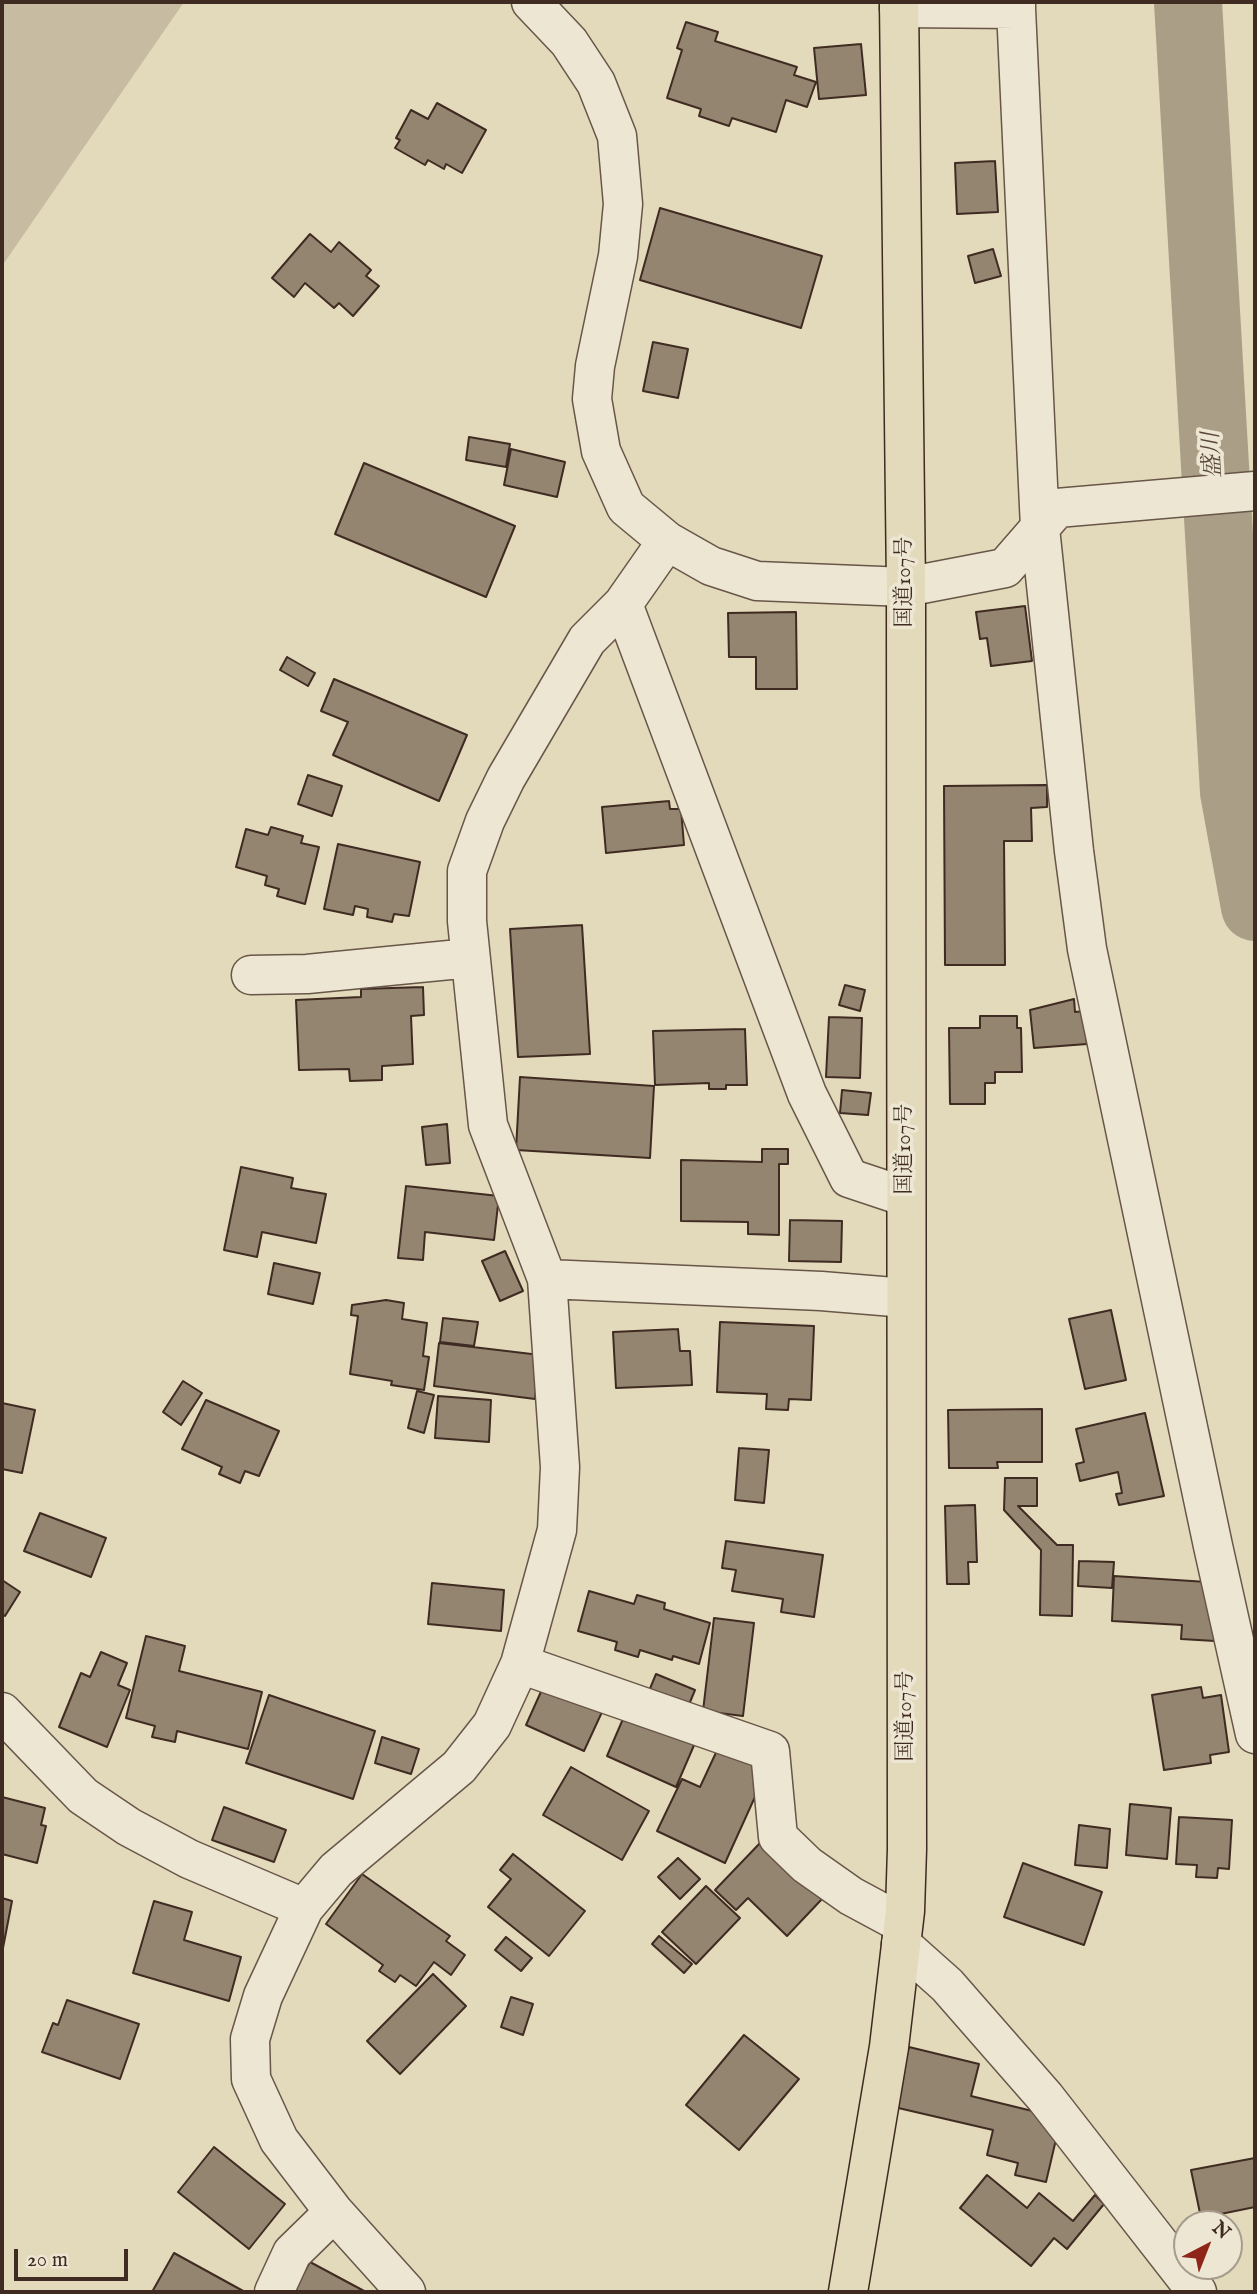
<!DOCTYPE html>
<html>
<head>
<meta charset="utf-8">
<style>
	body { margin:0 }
	#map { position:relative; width:1257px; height:2294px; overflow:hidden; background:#e3d9bb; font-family:"IM FELL English",serif }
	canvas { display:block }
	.frame { position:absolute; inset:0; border:4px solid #3f2b21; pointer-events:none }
	.north { position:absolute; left:1173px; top:2210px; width:70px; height:70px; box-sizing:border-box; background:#ede6d3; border:2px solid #a79b8c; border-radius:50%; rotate:42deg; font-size:19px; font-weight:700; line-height:28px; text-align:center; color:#3f2b21 }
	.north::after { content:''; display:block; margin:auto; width:24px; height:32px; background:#8f2418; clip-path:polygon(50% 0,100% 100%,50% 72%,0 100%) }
	.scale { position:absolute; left:14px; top:2249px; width:114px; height:32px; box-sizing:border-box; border:4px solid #3f2b21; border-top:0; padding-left:9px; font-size:21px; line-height:24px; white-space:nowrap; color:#3f2b21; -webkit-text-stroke:5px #ede6d3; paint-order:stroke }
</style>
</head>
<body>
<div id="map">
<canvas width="1257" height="2294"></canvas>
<div class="frame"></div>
<div class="north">N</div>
<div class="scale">20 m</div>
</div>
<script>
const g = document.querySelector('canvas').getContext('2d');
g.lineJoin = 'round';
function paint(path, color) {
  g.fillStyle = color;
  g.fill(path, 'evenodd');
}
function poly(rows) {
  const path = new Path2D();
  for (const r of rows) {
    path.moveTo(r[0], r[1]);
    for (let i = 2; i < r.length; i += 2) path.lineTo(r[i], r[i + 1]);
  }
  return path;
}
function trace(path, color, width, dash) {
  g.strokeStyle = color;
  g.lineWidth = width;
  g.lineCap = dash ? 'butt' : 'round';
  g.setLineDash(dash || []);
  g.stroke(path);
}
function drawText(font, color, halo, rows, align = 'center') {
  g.font = font + ' "IM FELL English","Noto Serif JP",serif';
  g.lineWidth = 7;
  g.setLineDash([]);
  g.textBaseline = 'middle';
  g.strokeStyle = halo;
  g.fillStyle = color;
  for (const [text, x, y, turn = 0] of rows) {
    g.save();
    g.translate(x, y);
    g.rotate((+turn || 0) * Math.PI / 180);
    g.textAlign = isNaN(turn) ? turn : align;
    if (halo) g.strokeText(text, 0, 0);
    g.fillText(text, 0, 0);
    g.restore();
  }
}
const green = poly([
	[2,2,184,2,2,266]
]);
const river = poly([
	[1188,2,1234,792,1255,907]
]);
const building = poly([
	[686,22,718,32,715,41,797,67,794,75,816,82,807,107,786,100,776,132,732,118,729,126,699,116,701,109,667,98,682,50,677,48,686,22],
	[861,44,866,95,819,99,814,48,861,44],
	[437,103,486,130,462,173,446,164,444,169,428,160,425,165,395,148,400,140,396,138,411,110,428,119,437,103],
	[995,161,998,212,957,214,955,163,995,161],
	[660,208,822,256,801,328,640,280,660,208],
	[310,234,331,252,339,242,371,270,366,276,379,286,353,316,339,303,334,308,305,283,294,297,272,278,310,234],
	[993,249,1001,276,975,283,968,256,993,249],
	[653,342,688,349,678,398,643,391,653,342],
	[469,437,510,444,506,467,466,460,469,437],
	[511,449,565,462,557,497,504,485,511,449],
	[364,463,515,526,486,597,335,534,364,463],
	[1025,606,1032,661,991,666,987,638,980,639,976,612,1025,606],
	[796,612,797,689,756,689,756,657,729,657,728,613,796,612],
	[287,657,315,673,308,686,280,670,287,657],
	[334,679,467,735,439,801,333,755,348,722,321,711,334,679],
	[308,775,342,786,332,816,298,804,308,775],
	[1047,785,1047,807,1031,808,1032,841,1004,841,1005,965,945,965,944,786,1047,785],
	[669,801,670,809,681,809,684,845,606,853,602,807,669,801],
	[271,827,303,836,301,843,319,847,305,904,277,896,279,889,265,885,267,876,236,867,246,829,268,835,271,827],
	[338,844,420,862,409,916,394,914,392,922,367,917,368,909,355,906,353,915,324,909,338,844],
	[582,925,590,1054,518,1057,510,929,582,925],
	[845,985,865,990,860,1011,839,1005,845,985],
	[423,987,424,1015,411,1016,413,1064,382,1066,382,1080,350,1081,349,1069,299,1070,296,1000,361,997,361,989,423,987],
	[1074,999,1075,1012,1084,1011,1087,1044,1034,1048,1030,1010,1074,999],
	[980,1016,1017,1016,1017,1028,1021,1028,1022,1072,995,1072,995,1083,985,1083,985,1104,950,1104,949,1028,980,1028,980,1016],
	[829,1017,862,1018,860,1078,826,1077,829,1017],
	[745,1029,747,1085,726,1085,726,1089,709,1089,709,1083,655,1085,653,1031,745,1029],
	[520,1077,654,1086,650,1158,516,1150,520,1077],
	[842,1090,871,1093,868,1115,840,1113,842,1090],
	[447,1124,450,1163,426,1165,422,1127,447,1124],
	[762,1149,788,1149,788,1164,779,1164,779,1235,748,1234,748,1222,681,1221,681,1160,762,1162,762,1149],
	[241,1167,293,1178,291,1188,326,1194,316,1243,262,1232,257,1257,224,1250,241,1167],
	[406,1186,499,1196,494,1240,425,1232,423,1260,398,1258,406,1186],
	[790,1220,842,1221,841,1262,789,1261,790,1220],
	[505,1251,523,1291,500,1301,482,1261,505,1251],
	[274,1263,320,1273,313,1304,268,1294,274,1263],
	[386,1300,404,1303,402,1319,427,1323,423,1356,429,1357,424,1390,391,1385,392,1381,350,1374,358,1316,351,1315,352,1305,386,1300],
	[1111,1310,1126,1380,1085,1389,1069,1319,1111,1310],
	[443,1318,478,1322,474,1346,440,1342,443,1318],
	[720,1322,814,1326,811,1400,789,1399,788,1410,766,1409,767,1394,717,1392,720,1322],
	[678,1329,680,1351,690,1351,692,1385,616,1388,613,1332,678,1329],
	[439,1343,540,1355,535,1399,434,1386,439,1343],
	[183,1381,202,1393,181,1425,163,1412,183,1381],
	[417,1391,434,1395,424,1433,408,1428,417,1391],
	[438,1396,491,1400,489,1442,435,1438,438,1396],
	[206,1400,279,1431,259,1476,245,1471,240,1483,219,1474,222,1467,182,1449,206,1400],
	[2,1403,35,1410,22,1473,2,1469,2,1403],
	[1042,1409,1042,1462,997,1462,998,1468,949,1468,948,1410,1042,1409],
	[1145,1413,1164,1496,1119,1505,1116,1494,1122,1493,1118,1472,1080,1481,1076,1464,1084,1462,1076,1429,1145,1413],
	[739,1448,769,1450,764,1503,735,1500,739,1448],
	[1005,1478,1037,1478,1037,1506,1018,1506,1057,1545,1073,1545,1072,1616,1040,1615,1041,1550,1004,1510,1005,1478],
	[975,1505,977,1562,968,1562,969,1584,947,1584,945,1506,975,1505],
	[40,1513,106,1538,91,1577,24,1551,40,1513],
	[726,1541,823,1555,814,1617,781,1612,783,1599,732,1591,736,1570,722,1568,726,1541],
	[1079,1561,1114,1562,1112,1588,1078,1586,1079,1561],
	[1114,1576,1207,1582,1215,1641,1181,1639,1182,1625,1112,1621,1114,1576],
	[2,1580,20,1592,5,1616,2,1614,2,1580],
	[432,1583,504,1590,501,1631,428,1624,432,1583],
	[589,1591,634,1604,637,1595,665,1603,664,1609,710,1623,699,1664,673,1656,672,1660,640,1650,638,1657,615,1650,617,1642,578,1631,589,1591],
	[714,1618,754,1623,743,1716,703,1711,714,1618],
	[146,1636,185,1646,179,1671,262,1692,248,1749,177,1731,175,1742,152,1737,155,1726,126,1718,146,1636],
	[101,1652,127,1663,118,1685,130,1690,107,1747,59,1727,81,1673,90,1677,101,1652],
	[656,1674,695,1690,688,1707,649,1691,656,1674],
	[544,1685,602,1712,584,1751,526,1725,544,1685],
	[1201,1687,1203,1698,1221,1695,1229,1752,1210,1755,1211,1763,1164,1770,1152,1695,1201,1687],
	[269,1695,375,1731,353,1799,246,1763,269,1695],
	[629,1705,698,1736,676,1787,607,1756,629,1705],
	[382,1737,419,1749,411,1774,375,1763,382,1737],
	[720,1744,769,1766,725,1863,657,1831,682,1779,700,1787,720,1744],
	[571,1767,649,1811,622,1860,543,1815,571,1767],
	[2,1797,45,1808,41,1825,46,1826,37,1863,2,1854,2,1797],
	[1130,1804,1171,1808,1167,1859,1126,1855,1130,1804],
	[224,1807,286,1830,274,1862,212,1840,224,1807],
	[1179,1817,1232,1820,1229,1869,1218,1868,1217,1878,1196,1877,1197,1865,1176,1864,1179,1817],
	[1079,1825,1110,1829,1107,1868,1075,1865,1079,1825],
	[761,1842,822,1899,787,1936,748,1898,736,1910,715,1890,761,1842],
	[513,1854,585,1911,549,1956,488,1907,511,1879,500,1870,513,1854],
	[678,1858,700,1879,680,1899,658,1877,678,1858],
	[1023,1863,1102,1892,1084,1945,1004,1917,1023,1863],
	[362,1874,450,1936,446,1941,465,1955,451,1975,434,1962,416,1986,400,1975,395,1982,379,1971,383,1965,326,1924,362,1874],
	[706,1886,740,1918,696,1964,662,1932,706,1886],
	[2,1898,12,1901,3,1948,2,1948,2,1898],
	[154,1901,192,1912,184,1940,241,1957,229,2001,133,1973,154,1901],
	[659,1936,692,1964,684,1973,652,1944,659,1936],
	[506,1937,532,1958,521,1971,495,1950,506,1937],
	[433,1974,466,2006,400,2074,367,2041,433,1974],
	[511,1997,533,2004,523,2035,501,2027,511,1997],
	[67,2000,139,2024,120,2079,42,2052,53,2023,58,2025,67,2000],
	[744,2035,799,2079,739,2150,686,2105,744,2035],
	[909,2047,979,2064,971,2096,1061,2118,1046,2182,1015,2175,1018,2163,987,2155,993,2130,894,2107,909,2047],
	[214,2147,285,2204,249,2249,178,2192,214,2147],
	[1255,2158,1255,2207,1201,2218,1191,2170,1255,2158],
	[987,2175,1027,2208,1039,2193,1073,2221,1095,2195,1104,2204,1067,2249,1054,2238,1031,2266,960,2208,987,2175],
	[174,2253,245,2292,152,2292,174,2253],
	[310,2262,366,2292,293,2292,310,2262]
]);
const minor = poly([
	[531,2,569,42,596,83,617,136,623,204,618,256,595,366,592,399,601,451,626,507,667,541,711,566,757,581,906,587,1005,568,1057,508,1255,491],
	[899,8,1016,9,1016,2],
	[1016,9,1040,528,1074,851,1087,949,1213,1546,1255,1734],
	[667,541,623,604,807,1094,849,1178,906,1197],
	[251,975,307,974,470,958],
	[547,1279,821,1291,906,1298],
	[520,1664,770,1751,778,1837,807,1865,851,1896,903,1924],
	[2,1712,83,1796,129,1827,189,1859,304,1908],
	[901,1944,947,1985,1045,2097,1197,2292],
	[274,2292,292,2253,334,2212],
	[406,2292,334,2212,279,2140,251,2079,250,2039,263,1996,304,1908,336,1870,459,1767,492,1725,520,1664,557,1530,560,1467,547,1279,488,1125,467,921,467,871,485,821,506,778,587,640,623,604]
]);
const highway = poly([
	[848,2292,889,2047,905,1911,907,1849,906,587,899,2]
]);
const streetNames = [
	["国道107号",906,582,-90],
	["国道107号",906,1149,-90],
	["国道107号",907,1716,-90]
];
const waterNames = [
	["盛川",1214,455,-93]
];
paint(green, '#c7bba1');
trace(river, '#ab9e87', 68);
paint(building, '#948571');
trace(building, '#3f2b21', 2);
trace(minor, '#685648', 41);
trace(highway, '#3f2b21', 41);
trace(minor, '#ede6d3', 38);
trace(highway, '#e3d9bb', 38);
drawText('21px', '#3f2b21', '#ede6d3', streetNames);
drawText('italic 23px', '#5a483a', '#ede6d3', waterNames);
</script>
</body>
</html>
